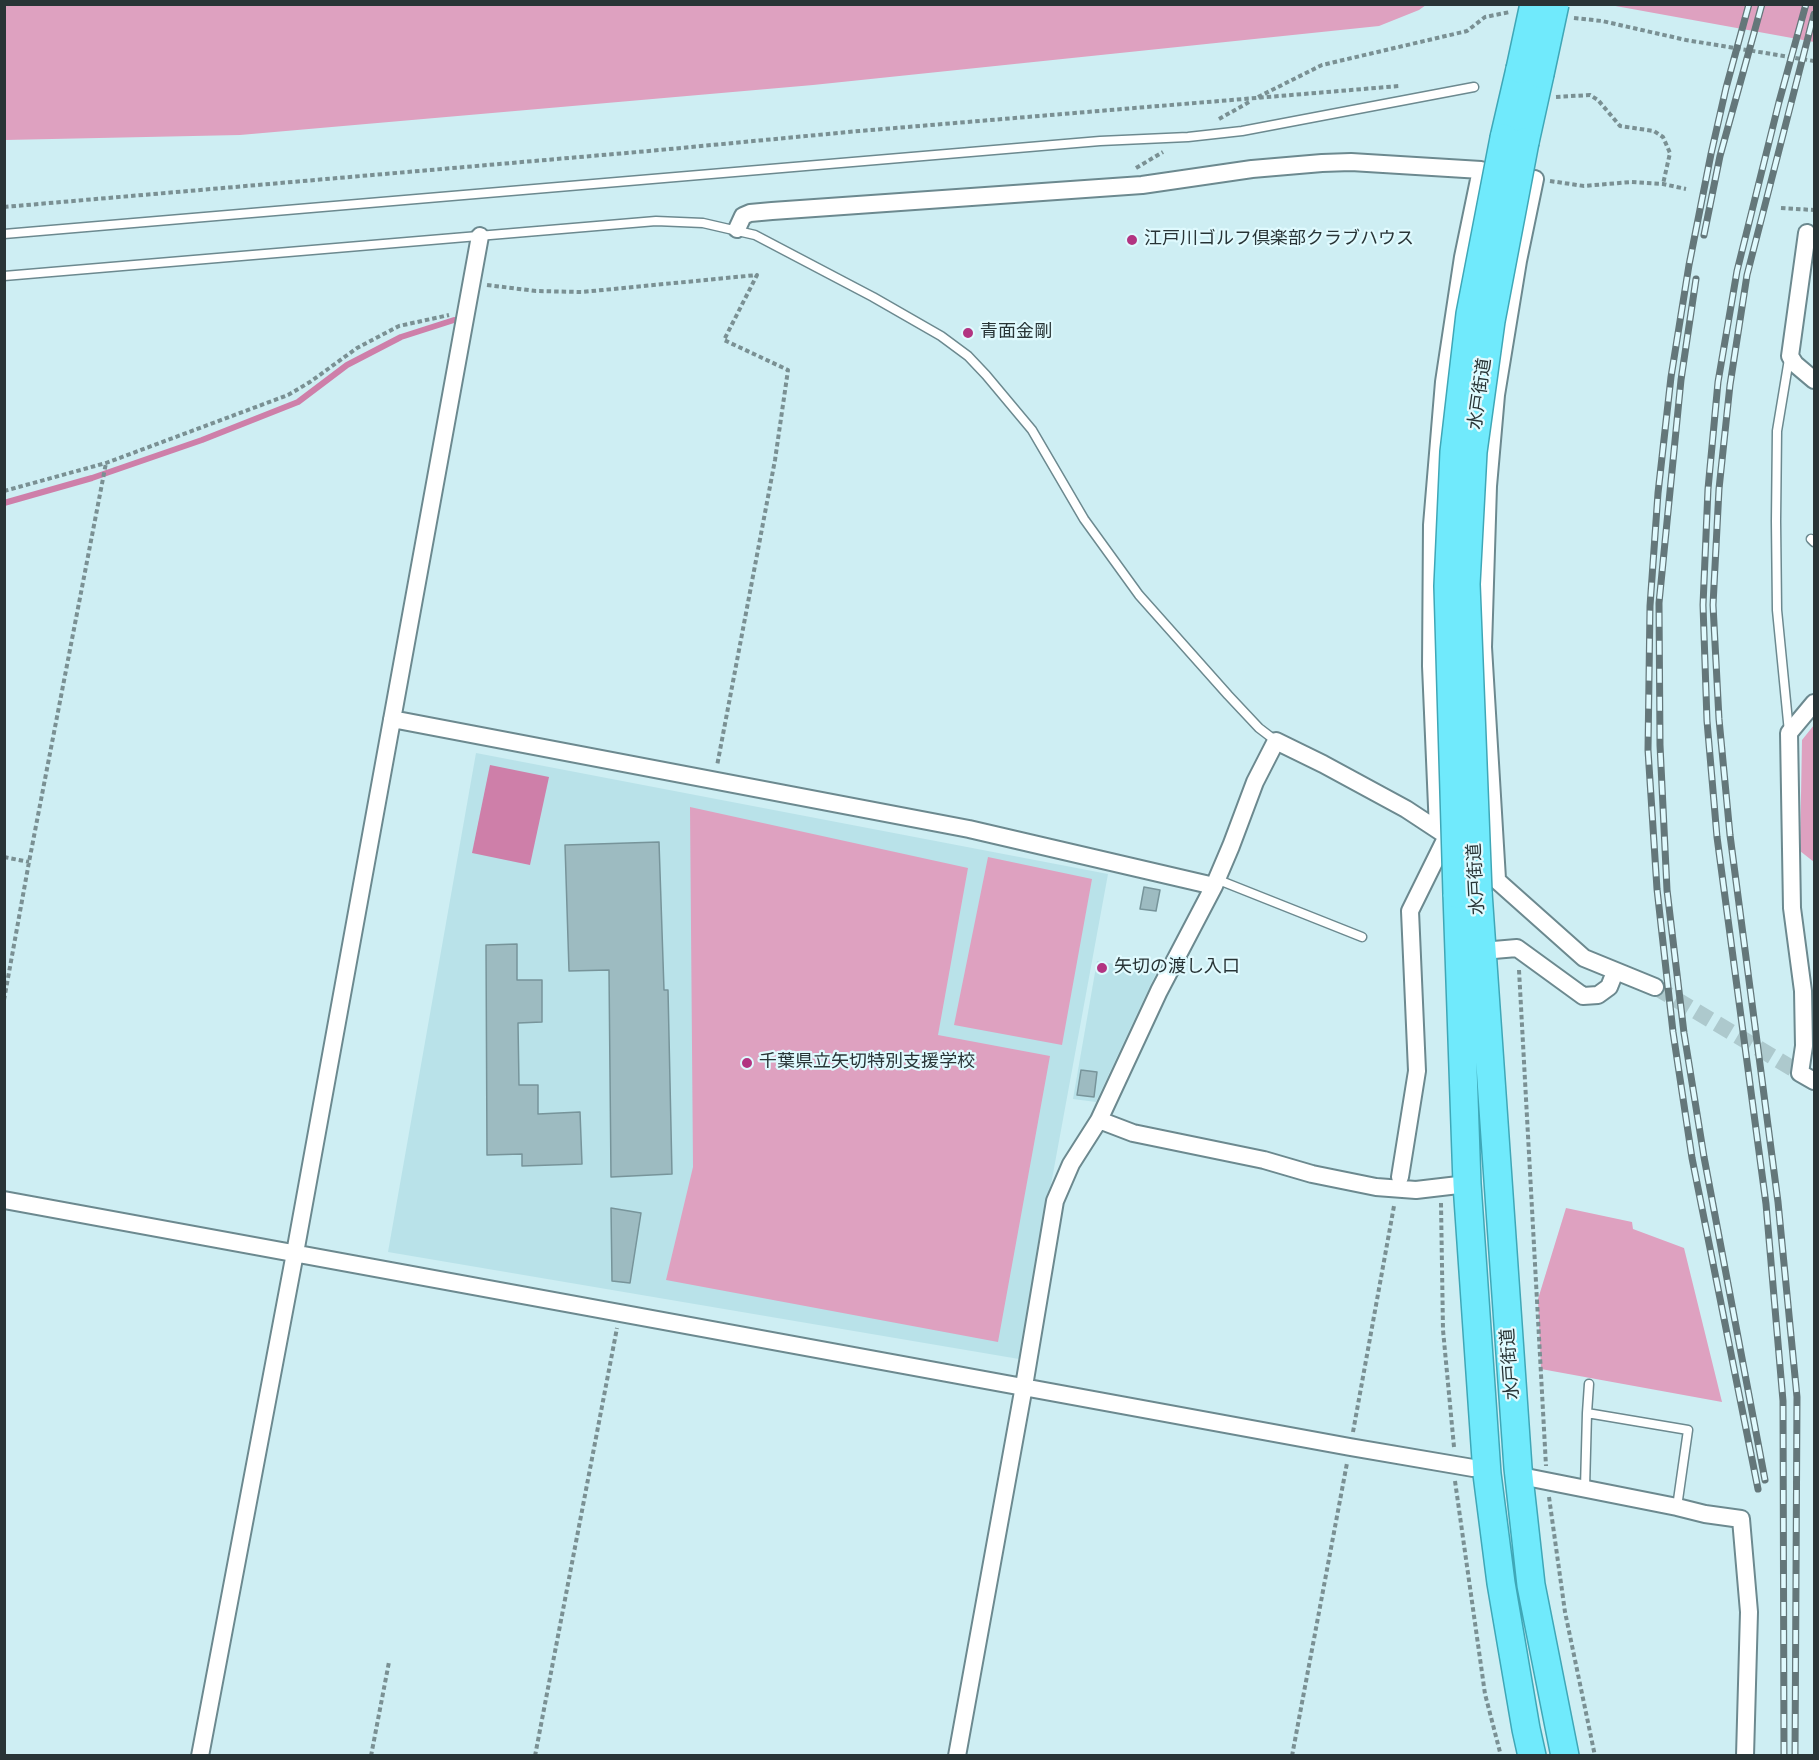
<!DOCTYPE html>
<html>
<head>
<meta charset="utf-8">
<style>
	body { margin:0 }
	#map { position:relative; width:1819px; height:1760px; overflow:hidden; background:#ceeef3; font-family:"Titillium Web",sans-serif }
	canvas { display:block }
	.frame { position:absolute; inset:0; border:6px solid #283436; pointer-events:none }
</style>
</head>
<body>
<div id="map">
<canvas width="1819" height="1760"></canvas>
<div class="frame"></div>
</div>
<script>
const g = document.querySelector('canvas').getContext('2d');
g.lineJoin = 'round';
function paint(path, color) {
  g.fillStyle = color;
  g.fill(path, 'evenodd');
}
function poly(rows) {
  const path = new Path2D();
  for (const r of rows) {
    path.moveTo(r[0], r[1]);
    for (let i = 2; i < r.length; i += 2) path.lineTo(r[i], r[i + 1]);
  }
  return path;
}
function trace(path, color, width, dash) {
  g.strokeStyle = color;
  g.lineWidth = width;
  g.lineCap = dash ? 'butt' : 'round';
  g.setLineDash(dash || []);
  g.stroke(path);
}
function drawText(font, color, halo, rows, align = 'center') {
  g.font = font + ' "Titillium Web","Noto Sans JP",sans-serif';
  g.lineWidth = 4.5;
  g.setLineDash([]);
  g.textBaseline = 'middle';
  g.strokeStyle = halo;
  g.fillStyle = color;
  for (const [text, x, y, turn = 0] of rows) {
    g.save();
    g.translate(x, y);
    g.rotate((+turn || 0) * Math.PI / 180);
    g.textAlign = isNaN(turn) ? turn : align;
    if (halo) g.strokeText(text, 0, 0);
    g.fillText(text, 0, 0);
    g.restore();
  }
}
const built = poly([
	[476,753,1108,874,1019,1359,388,1252],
	[1097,961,1157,971,1096,1102,1073,1099]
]);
const green = poly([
	[4,5,5,4,1426,5,1419,10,1379,26,813,85,240,135,5,140],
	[1610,5,1814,5,1814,42],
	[1814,725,1814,862,1800,851,1802,740],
	[690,807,968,868,938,1035,1050,1056,998,1342,666,1280,693,1167],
	[988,857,1092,879,1062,1045,954,1025],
	[1566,1208,1632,1222,1633,1229,1684,1248,1722,1402,1541,1369,1538,1299]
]);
const water = poly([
	[490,765,549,777,530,865,472,853]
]);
const stream = poly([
	[4,503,92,478,202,440,298,402,347,365,401,337,454,320]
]);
const building = poly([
	[659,842,664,990,668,990,672,1174,611,1177,609,970,569,971,565,845,659,842],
	[1144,887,1160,890,1156,911,1140,909,1144,887],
	[517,944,517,980,542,980,542,1022,518,1023,519,1085,538,1085,538,1114,580,1112,582,1164,522,1166,522,1154,487,1155,486,945,517,944],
	[1081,1070,1097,1072,1094,1097,1077,1095,1081,1070],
	[611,1208,641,1213,630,1283,612,1281,611,1208]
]);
const minorTunnel = poly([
	[1655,987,1800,1073]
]);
const path = poly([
	[1574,18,1602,21,1686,40,1814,61],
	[1258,97,1322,65,1467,31,1485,17,1510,12],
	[1556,97,1590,95,1598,100,1620,126,1654,131,1663,137,1670,153,1663,184],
	[1219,119,1251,101],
	[1136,168,1163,152],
	[1550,181,1584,186,1631,182,1663,184,1686,189],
	[4,207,649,151,859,131,1399,86],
	[1781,208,1814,210],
	[487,285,536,291,582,292,757,275,724,340,788,370,775,460,717,766],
	[4,491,106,463,288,395,310,382,357,348,399,326,449,315],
	[4,857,29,862],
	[1519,970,1546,1466],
	[4,1000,29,862,106,463],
	[1441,1203,1443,1330,1454,1447],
	[1353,1432,1394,1206],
	[1455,1481,1485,1694,1501,1756],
	[1549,1497,1565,1612,1595,1756],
	[371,1756,389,1662],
	[535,1756,617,1328],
	[1292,1756,1347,1463]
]);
const service = poly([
	[4,234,1100,141,1188,137,1242,131,1474,87],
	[4,276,656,221,703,223,755,235,873,297,941,336,968,356,986,375,1032,430,1084,519,1139,595,1228,695,1259,728,1276,741],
	[1811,539,1814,542],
	[1789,732,1777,610,1776,521,1777,431,1789,359],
	[1216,879,1362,937],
	[1587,1413,1589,1384],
	[1585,1488,1587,1413,1688,1430,1677,1507]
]);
const minor = poly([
	[737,229,743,216,750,213,772,211,1142,185,1252,169,1322,163,1351,162,1481,170,1463,257,1444,382,1432,525,1431,666,1438,830],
	[1807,233,1790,356,1795,364,1814,380],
	[1814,703,1789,733,1792,908,1803,991,1804,1046,1800,1073,1814,1081],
	[392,719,969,829,1214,886],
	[1497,879,1483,647,1488,486,1496,395,1518,261,1535,179],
	[1482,951,1517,948,1583,996,1598,995,1609,987,1615,972],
	[1099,1120,1133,1133,1264,1160,1312,1174,1376,1187,1416,1190,1467,1184],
	[1400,1177,1417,1071,1410,911,1447,836],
	[4,1200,1350,1447,1473,1468],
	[1531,1478,1677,1507,1705,1514,1741,1519,1749,1612,1745,1756],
	[200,1756,295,1253,480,236],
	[957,1756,1024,1386,1055,1201,1071,1164,1099,1120,1159,991,1214,886,1231,846,1255,782,1276,741,1323,764,1406,809,1447,836,1584,958,1655,987]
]);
const trunk = poly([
	[1504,138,1520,69],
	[1525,142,1540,74],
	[1478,892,1518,1468,1531,1585,1565,1756],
	[1457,894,1467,1184,1487,1474,1501,1583,1526,1729,1532,1756]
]);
const rail = poly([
	[1749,4,1726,88,1711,154,1689,265,1671,377,1658,493,1650,606,1648,750,1657,889,1673,1032,1692,1158,1758,1489],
	[1704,235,1720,156,1762,4],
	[1696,279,1681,380,1659,603,1660,745,1667,890,1684,1033,1704,1157,1765,1480],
	[1784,1756,1783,1401,1766,1204,1717,837,1707,721,1703,605,1708,489,1718,382,1737,271,1779,102,1806,4],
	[1795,1756,1797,1397,1778,1202,1730,835,1719,719,1713,605,1719,489,1730,385,1747,275,1814,14]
]);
const trunkBridge = poly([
	[1520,69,1534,4],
	[1540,74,1555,4],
	[1478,892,1466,584,1473,452,1491,321,1525,142],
	[1457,894,1448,586,1454,452,1470,314,1504,138]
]);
const markers = [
	[1132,240,6,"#b23481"],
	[968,333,6,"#b23481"],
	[1102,968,6,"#b23481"],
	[747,1063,6,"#b23481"]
];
const poiNames = [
	["江戸川ゴルフ倶楽部クラブハウス",1144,240],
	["青面金剛",980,333],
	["矢切の渡し入口",1114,968],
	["千葉県立矢切特別支援学校",759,1063]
];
const streetNames = [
	["水戸街道",1481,394,-82],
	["水戸街道",1477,879,-93],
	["水戸街道",1511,1364,-94]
];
paint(built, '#b9e2e9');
paint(green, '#dea1c0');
paint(water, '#ce7fa9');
trace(stream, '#ce7fa9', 6);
paint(building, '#9dbbc1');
trace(building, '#77949a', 1.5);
trace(minorTunnel, '#adc9cd', 16, [16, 8]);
trace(service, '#6c898f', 11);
trace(minor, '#6c898f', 20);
trace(trunk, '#3fa7b7', 30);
trace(path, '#7a9093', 4, [4.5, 3]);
trace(service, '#fff', 8);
trace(minor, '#fff', 16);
trace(trunk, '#70eafc', 27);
trace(rail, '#64777a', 7);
trace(rail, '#e0fafe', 4.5, [14]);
trace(trunkBridge, '#3fa7b7', 30, []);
trace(trunkBridge, '#70eafc', 27);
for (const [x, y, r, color] of markers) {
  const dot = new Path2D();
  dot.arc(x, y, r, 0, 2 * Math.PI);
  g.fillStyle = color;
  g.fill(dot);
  trace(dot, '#e0fafe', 2);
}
drawText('18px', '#283436', '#e0fafe', poiNames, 'left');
drawText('18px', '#283436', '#e0fafe', streetNames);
</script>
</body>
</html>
